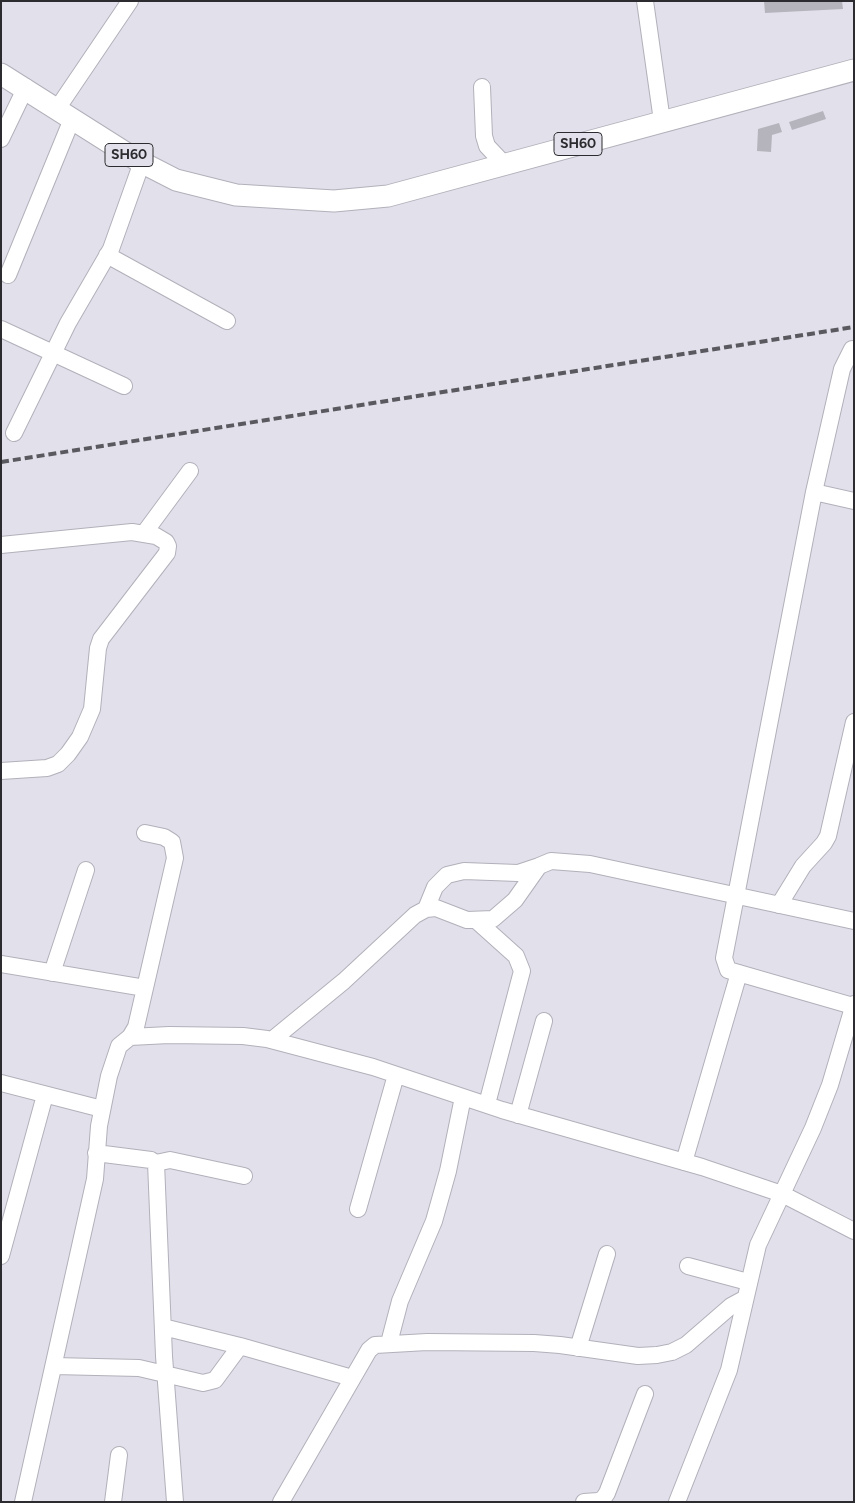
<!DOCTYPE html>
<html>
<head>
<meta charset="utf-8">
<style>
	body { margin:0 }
	#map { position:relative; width:855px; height:1503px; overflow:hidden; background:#e2e1eb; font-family:Figtree,sans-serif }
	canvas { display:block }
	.frame { position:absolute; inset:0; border:2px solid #2c2b2f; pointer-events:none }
</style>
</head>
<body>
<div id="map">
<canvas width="855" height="1503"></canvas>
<div class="frame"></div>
</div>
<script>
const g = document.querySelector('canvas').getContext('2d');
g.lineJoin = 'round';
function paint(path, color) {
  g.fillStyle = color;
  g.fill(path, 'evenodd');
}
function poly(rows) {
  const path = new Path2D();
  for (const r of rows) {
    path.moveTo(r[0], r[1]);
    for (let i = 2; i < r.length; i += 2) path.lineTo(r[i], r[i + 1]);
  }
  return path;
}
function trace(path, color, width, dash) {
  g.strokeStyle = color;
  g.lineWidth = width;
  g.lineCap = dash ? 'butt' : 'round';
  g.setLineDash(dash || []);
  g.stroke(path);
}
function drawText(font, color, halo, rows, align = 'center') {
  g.font = font + ' Figtree,sans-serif';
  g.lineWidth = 4;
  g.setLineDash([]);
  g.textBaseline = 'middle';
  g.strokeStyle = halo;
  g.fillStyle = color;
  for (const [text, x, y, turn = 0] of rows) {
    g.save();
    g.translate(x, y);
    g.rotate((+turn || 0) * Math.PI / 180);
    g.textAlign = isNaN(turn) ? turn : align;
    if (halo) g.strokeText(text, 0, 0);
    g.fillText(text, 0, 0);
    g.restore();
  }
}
const building = poly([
	[764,1,842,1,843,9,765,13],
	[823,111,826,119,792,130,789,122],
	[779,123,782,132,772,135,771,152,757,151,758,129]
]);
const minor = poly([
	[645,1,662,121],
	[482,87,484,136,487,146,504,164],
	[57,109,130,1],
	[1,139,26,87],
	[107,255,227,321],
	[8,275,72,119],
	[1,329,124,386],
	[852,349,842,369,814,492,724,958,728,970,853,1006],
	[14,433,68,323,111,249,142,162],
	[814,492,854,501],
	[145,532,190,471],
	[1,545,132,532,156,536,166,542,168,546,167,553,101,639,98,648,92,709,80,737,68,754,58,764,47,768,1,771],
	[779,905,803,866,824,843,828,836,854,722],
	[426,909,435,887,447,875,464,871,518,873,539,866],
	[477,921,516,956,522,971,487,1104],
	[1,964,145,988],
	[52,973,86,870],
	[130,1037,169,1035,243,1036,267,1039,373,1067,502,1110,702,1167,782,1194,854,1231],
	[272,1040,344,981,415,915,426,909,436,908,467,920,493,919,515,900,539,866,551,861,590,864,854,921],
	[1,1083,102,1109],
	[518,1115,544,1021],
	[96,1153,151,1160,156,1163,164,1356,175,1502],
	[684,1162,739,973],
	[156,1163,170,1160,244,1176],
	[358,1209,396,1075],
	[1,1256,45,1095],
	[688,1266,748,1282],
	[163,1327,240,1346,352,1378],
	[389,1343,400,1301,434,1221,448,1171,463,1097],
	[578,1348,607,1254],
	[54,1366,139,1368,203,1383,215,1380,240,1346],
	[23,1502,95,1179,99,1126,109,1076,119,1046,130,1037,136,1027,175,858,172,842,164,837,145,833],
	[113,1502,119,1455],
	[281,1502,369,1350,375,1345,427,1342,534,1343,560,1345,638,1356,657,1355,672,1352,686,1345,731,1306,744,1299],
	[584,1502,598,1501,603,1499,607,1493,645,1394],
	[677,1502,729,1370,758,1245,813,1128,830,1085,854,1004]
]);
const major = poly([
	[1,74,137,160,176,180,236,195,334,201,388,196,854,70]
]);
const rail = poly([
	[1,462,854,327]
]);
const shields = [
	[578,144,48],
	[129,155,48]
];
const shieldNames = [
	["SH60",578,144],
	["SH60",129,155]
];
paint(building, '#b5b4bd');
trace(minor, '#b2b0ba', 18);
trace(major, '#b2b0ba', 23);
trace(minor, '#fff', 16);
trace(major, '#fff', 21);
trace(rail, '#5a595f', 4, [8, 4]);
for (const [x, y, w] of shields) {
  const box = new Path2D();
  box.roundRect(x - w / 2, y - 11.5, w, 23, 4);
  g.fillStyle = '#e2e1eb';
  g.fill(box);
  trace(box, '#2c2b2f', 1);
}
drawText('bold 14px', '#2c2b2f', null, shieldNames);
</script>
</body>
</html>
